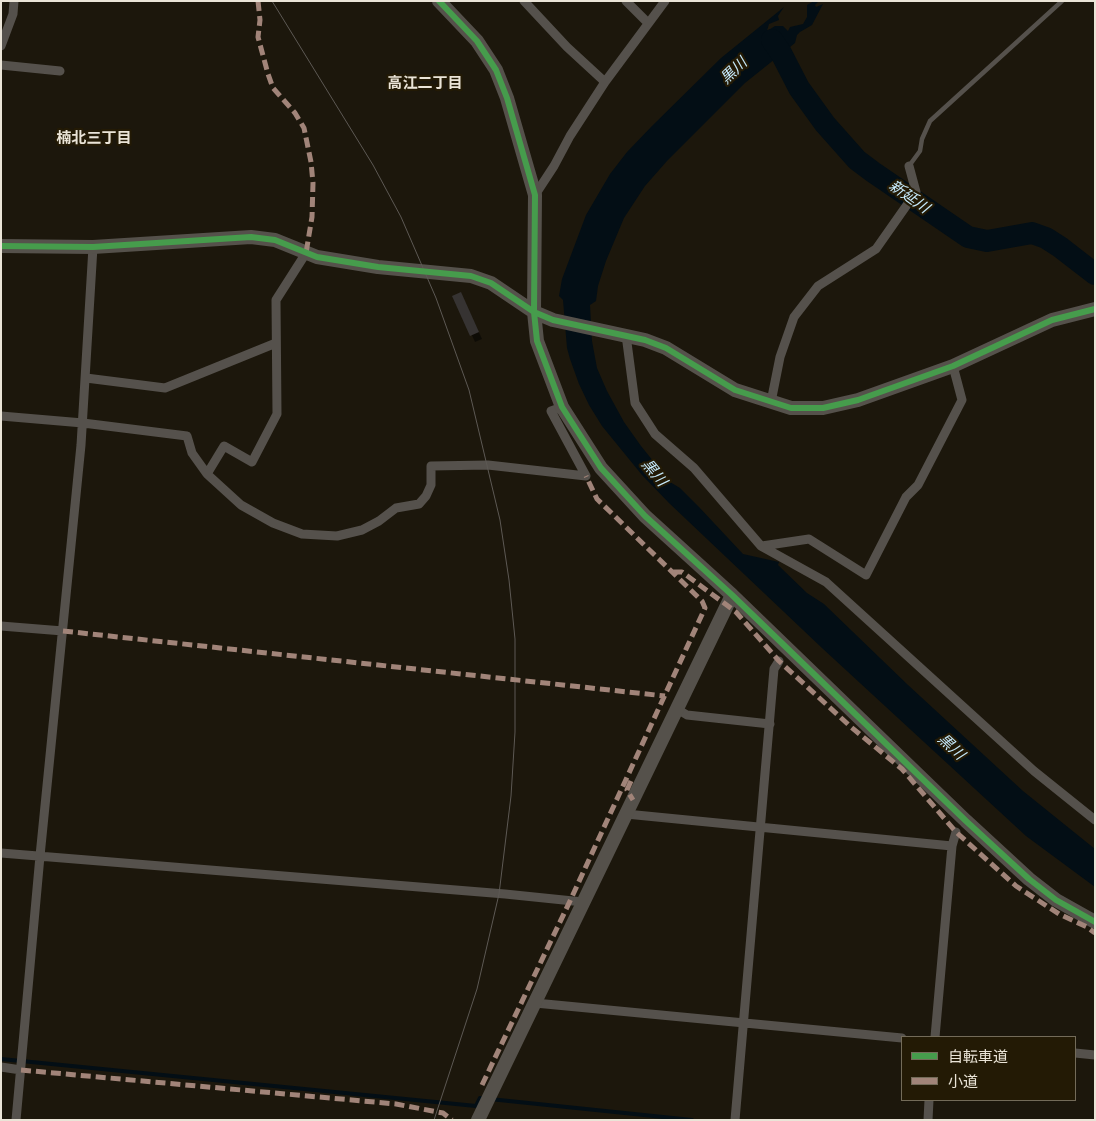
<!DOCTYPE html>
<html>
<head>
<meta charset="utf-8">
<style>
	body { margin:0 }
	#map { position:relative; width:1096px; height:1121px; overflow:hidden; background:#1c170c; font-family:Montserrat,"Noto Sans JP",sans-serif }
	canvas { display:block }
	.frame { position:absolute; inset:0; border:2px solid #eae4d7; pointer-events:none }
	.legend { position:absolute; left:901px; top:1036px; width:175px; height:65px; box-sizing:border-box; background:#231a05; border:1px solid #736b59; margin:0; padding:6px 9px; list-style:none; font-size:15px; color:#eae4d7 }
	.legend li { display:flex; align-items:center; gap:10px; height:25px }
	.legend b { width:25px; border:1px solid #736b59 }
</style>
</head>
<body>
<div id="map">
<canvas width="1096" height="1121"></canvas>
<div class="frame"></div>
<ul class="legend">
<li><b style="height:6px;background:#469c4c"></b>自転車道</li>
<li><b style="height:6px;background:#a18479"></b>小道</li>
</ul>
</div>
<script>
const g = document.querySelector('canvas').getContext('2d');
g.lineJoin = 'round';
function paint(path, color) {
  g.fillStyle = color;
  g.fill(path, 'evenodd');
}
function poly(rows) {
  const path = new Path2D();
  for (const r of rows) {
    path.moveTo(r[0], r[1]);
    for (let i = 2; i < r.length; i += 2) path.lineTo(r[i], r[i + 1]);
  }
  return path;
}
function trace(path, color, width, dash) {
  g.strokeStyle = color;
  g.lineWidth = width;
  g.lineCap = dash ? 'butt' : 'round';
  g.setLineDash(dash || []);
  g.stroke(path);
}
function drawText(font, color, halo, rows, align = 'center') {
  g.font = font + ' Montserrat,"Noto Sans JP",sans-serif';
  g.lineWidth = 4.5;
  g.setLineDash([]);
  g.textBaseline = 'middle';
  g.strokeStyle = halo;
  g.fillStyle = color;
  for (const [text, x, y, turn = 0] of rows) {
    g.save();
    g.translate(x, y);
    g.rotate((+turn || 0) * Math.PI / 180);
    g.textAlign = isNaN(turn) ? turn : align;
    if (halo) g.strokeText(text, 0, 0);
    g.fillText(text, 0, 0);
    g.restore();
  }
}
const water = poly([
	[814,1,819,1,815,5,816,7,823,4,812,25,800,32,797,35,795,43,745,83,667,161,645,186,624,218,606,261,598,286,596,301,590,305,592,341,597,368,607,391,624,422,641,446,670,482,680,488,699,507,743,554,779,562,778,565,807,593,824,604,908,685,1023,791,1095,849,1095,887,1026,836,822,648,669,503,642,475,602,426,589,405,579,384,570,359,567,348,563,300,559,296,562,279,586,215,610,174,627,152,652,126,721,58,784,7,778,16,779,20,769,24,767,31,775,26,783,26,788,31,790,27,803,24,807,17,807,5]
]);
const shadow = poly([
	[461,293,482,339,475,342,454,296]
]);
const stream = poly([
	[1,1059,476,1106,480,1098,692,1120]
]);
const river = poly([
	[772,40,781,53,799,88,825,124,857,160,873,172,968,237,987,241,1032,233,1046,238,1060,247,1095,274]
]);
const building = poly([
	[461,292,479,332,470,336,452,296]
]);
const lane = poly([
	[909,166,920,151,922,139,930,121,1062,1]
]);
const street = poly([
	[524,1,567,47,605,82],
	[626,1,648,23],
	[1,46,13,14,14,1],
	[1,65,60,71],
	[535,195,554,166,570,136,605,82,665,1],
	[626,335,635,403,655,434,694,468,761,546,826,582,1034,771,1095,820],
	[86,378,165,388,276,343],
	[771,402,780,357,794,317,818,286,876,249,916,192,909,166],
	[1,416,83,423,187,436,192,453,207,474,241,505,273,523,302,534,337,536,362,530,379,521,396,508,419,504,426,496,431,485,431,466,488,465,586,476,551,411,562,407],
	[207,474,224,446,252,462,277,414,276,300,306,253],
	[762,546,809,539,866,575,906,497,918,485,962,400,953,366],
	[1,626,63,631],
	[677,709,687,715,770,724],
	[626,814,952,846],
	[1,853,505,894,583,902],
	[535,1003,902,1038],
	[935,1037,952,846,956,832],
	[1075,1053,1095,1055],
	[1,1067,21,1070],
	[16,1120,40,856,81,445,93,247],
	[735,1120,774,669,779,661],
	[928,1120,929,1100]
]);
const secondary = poly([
	[439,1,477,41,496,70,507,98,535,195,534,312,537,341,562,407,601,468,645,516,732,595,966,821,1029,879,1056,900,1095,922],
	[1,246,93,247,251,237,275,240,317,257,378,267,471,276,491,283,534,312,553,320,645,340,666,348,735,390,791,408,823,408,858,400,953,366,1052,320,1095,309],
	[478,1120,732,595]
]);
const tram = poly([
	[272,1,373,165,401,217,436,298,469,390,500,520,509,580,515,639,515,732,511,796,499,894,477,989,434,1120]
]);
const quiet = poly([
	[258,1,260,20,258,37,268,74,273,88,295,113,304,128,311,162,313,183,312,217,306,253],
	[673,572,682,572,736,612,779,661,851,727,902,769,956,832,1016,886,1059,914,1087,927,1095,933],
	[63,631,665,696],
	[631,781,627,790,633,800],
	[21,1070,396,1104,443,1113,452,1120],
	[482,1085,570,901,705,608,702,601,597,499,586,476]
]);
const cycleway = poly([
	[439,1,477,41,496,70,507,98,535,195,534,312,537,341,562,407,601,468,645,516,732,595,966,821,1029,879,1056,900,1095,922],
	[1,246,93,247,251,237,275,240,317,257,378,267,471,276,491,283,534,312,553,320,645,340,666,348,735,390,791,408,823,408,858,400,953,366,1052,320,1095,309]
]);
const waterNames = [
	["黒川",734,71,-44],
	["新延川",909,197,35],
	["黒川",654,473,50],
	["黒川",951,747,43]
];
const neighbourhoodNames = [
	["高江二丁目",425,84],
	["楠北三丁目",94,139]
];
paint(water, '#030e15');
paint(shadow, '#0007');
trace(stream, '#030e15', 4);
trace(river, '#030e15', 22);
paint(building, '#363332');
trace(lane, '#55514c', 4.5);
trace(street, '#55514c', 9);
trace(secondary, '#55514b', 14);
trace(tram, '#5d5954', 1);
trace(quiet, '#a18479', 5, [10, 5]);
trace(cycleway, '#469c4c', 6);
drawText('italic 15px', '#c6eafc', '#231a05', waterNames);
drawText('bold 15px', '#eae4d7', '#231a05', neighbourhoodNames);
</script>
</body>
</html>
